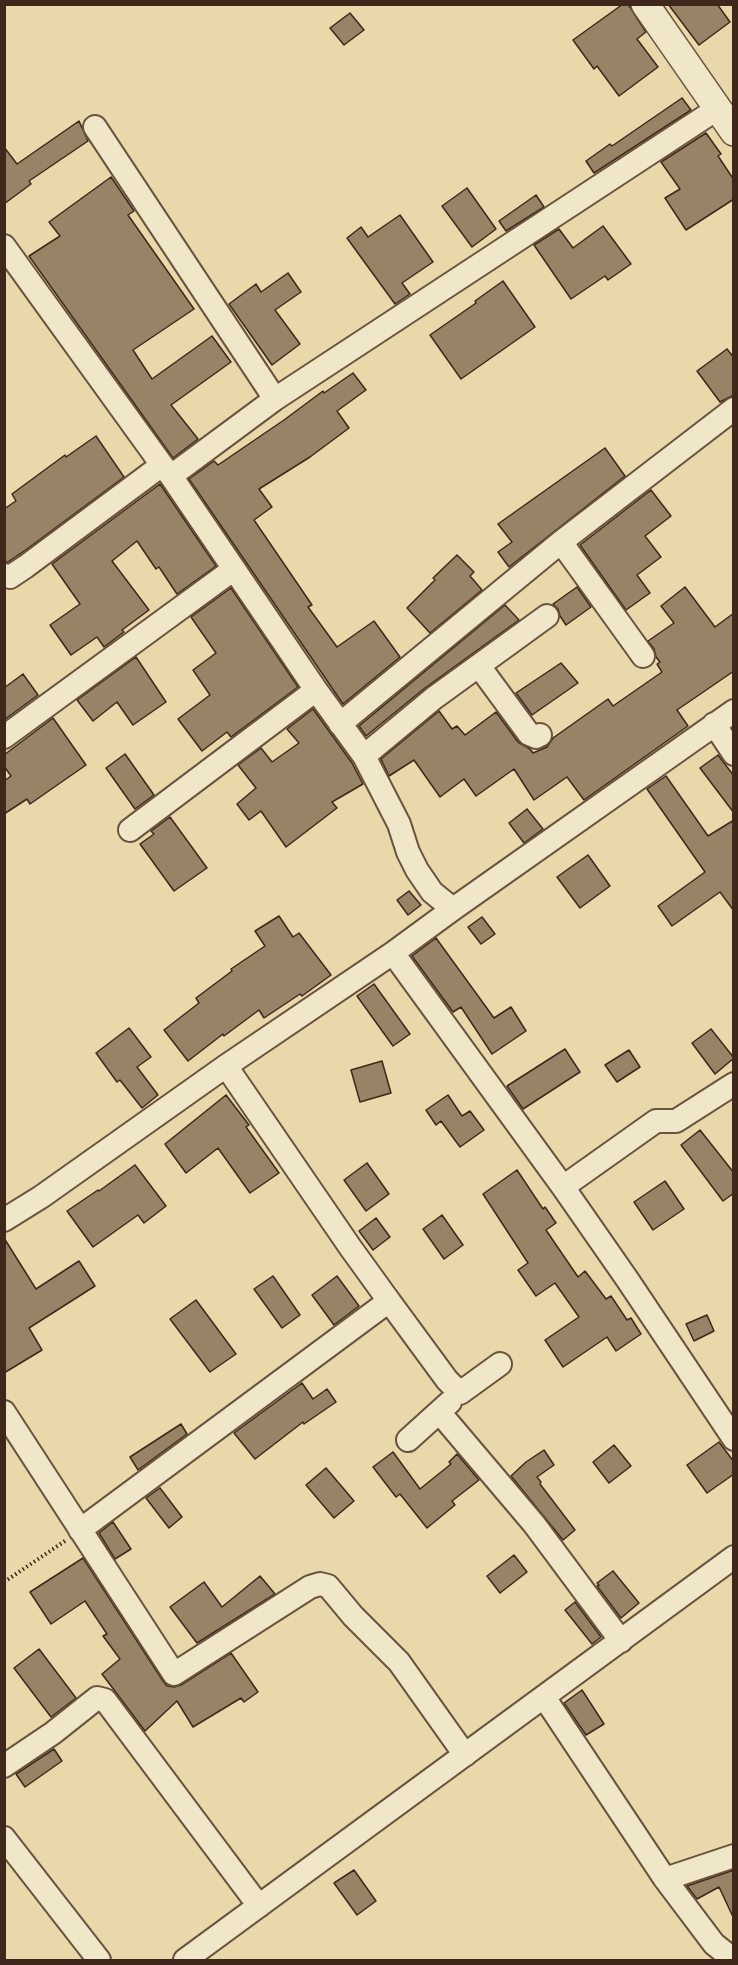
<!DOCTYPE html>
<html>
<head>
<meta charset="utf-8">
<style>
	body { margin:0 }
	#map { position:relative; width:738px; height:1965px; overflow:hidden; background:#e8d8aa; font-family:"IM FELL French Canon",serif }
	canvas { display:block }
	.frame { position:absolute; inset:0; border:6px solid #3f271b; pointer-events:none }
</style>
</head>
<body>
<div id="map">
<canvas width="738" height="1965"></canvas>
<div class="frame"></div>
</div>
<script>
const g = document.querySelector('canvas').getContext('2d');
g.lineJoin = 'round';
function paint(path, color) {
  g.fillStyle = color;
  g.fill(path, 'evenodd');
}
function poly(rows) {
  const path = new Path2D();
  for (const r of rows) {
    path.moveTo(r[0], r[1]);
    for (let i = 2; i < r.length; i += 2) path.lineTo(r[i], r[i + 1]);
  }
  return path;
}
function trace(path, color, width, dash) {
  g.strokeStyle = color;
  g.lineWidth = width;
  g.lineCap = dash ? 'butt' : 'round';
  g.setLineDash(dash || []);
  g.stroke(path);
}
const building = poly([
	[623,4,628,4,646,32,637,39,658,67,619,96,597,66,594,69,573,40,623,4],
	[668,4,717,4,730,22,699,45,668,4],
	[350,13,364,30,344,45,330,28,350,13],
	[682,98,691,110,594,173,586,161,610,144,612,146,682,98],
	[79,121,88,141,29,181,31,184,4,204,4,147,17,164,79,121],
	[706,133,721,154,718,156,734,180,734,199,686,230,665,198,680,189,661,162,706,133],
	[111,177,134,211,128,215,194,309,133,350,152,379,212,336,231,362,171,405,198,439,173,458,29,256,60,236,49,222,111,177],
	[467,188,496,229,472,247,442,206,467,188],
	[536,195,544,207,506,231,499,221,536,195],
	[400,215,433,262,402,283,410,294,395,304,347,238,361,227,368,237,400,215],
	[603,226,631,264,608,280,605,276,571,299,534,245,559,229,573,248,603,226],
	[288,273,301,292,275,310,300,344,272,365,229,304,256,284,261,292,288,273],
	[503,281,535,327,461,379,430,335,476,303,475,301,503,281],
	[727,349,734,358,734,395,720,402,697,371,727,349],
	[353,373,366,390,337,411,349,428,310,457,259,489,272,507,254,520,312,605,308,607,337,647,374,621,400,657,343,704,189,479,214,461,218,465,284,420,323,391,324,393,353,373],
	[96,436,124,477,27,549,8,562,4,562,4,509,16,501,12,494,65,455,66,457,96,436],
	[605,448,625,476,509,567,498,552,512,542,498,524,605,448],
	[160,484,216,566,177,594,159,567,156,569,137,541,112,561,149,610,122,630,124,632,104,647,97,637,71,655,50,625,80,604,52,564,160,484],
	[651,490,671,516,645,536,661,557,637,575,650,593,626,610,580,545,651,490],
	[457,555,474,572,470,576,482,590,430,633,407,608,435,580,433,578,457,555],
	[577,587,591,607,566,625,560,616,558,609,553,604,577,587],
	[685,587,715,627,734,613,734,671,677,710,688,726,584,800,567,777,534,800,514,769,476,796,464,779,440,797,414,760,389,776,381,759,439,711,452,729,457,726,465,735,496,712,518,742,530,749,533,753,547,747,553,738,608,699,613,706,662,672,657,664,660,662,656,657,654,649,648,641,674,623,661,606,685,587],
	[231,588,298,687,231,737,227,732,202,751,178,719,210,695,193,670,216,653,191,617,231,588],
	[505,605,519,620,425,688,366,736,359,726,505,605],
	[136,657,166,702,133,725,117,702,93,721,77,700,136,657],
	[561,663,578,683,532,715,516,693,561,663],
	[23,674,38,695,4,720,4,688,23,674],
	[313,709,352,763,363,784,332,802,337,808,286,847,261,811,249,820,237,804,256,788,238,765,261,748,272,762,299,743,287,729,313,709],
	[53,718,86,765,30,804,27,799,4,814,4,781,11,776,4,766,4,755,53,718],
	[125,754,154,795,135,809,106,768,125,754],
	[718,755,734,776,734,813,700,768,718,755],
	[666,776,708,836,734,820,734,911,720,892,672,926,658,906,705,872,647,789,666,776],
	[527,809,543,829,524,843,509,823,527,809],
	[170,817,207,868,174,891,140,844,154,834,151,831,170,817],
	[588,855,610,886,580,908,557,877,588,855],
	[409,891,421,905,408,915,397,900,409,891],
	[279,916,293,937,299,933,331,975,302,996,300,994,264,1018,259,1010,224,1036,223,1034,188,1061,164,1030,199,1003,196,998,232,971,231,969,265,946,255,931,279,916],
	[482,917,495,934,481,944,468,927,482,917],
	[436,938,494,1018,511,1007,526,1031,492,1054,461,1007,453,1012,412,956,436,938],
	[374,984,410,1034,393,1046,357,996,374,984],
	[129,1028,151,1057,137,1067,158,1095,142,1108,120,1080,117,1082,96,1053,129,1028],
	[711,1029,734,1058,715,1074,692,1043,711,1029],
	[565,1049,580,1072,523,1109,507,1086,565,1049],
	[629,1050,640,1067,617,1082,605,1065,629,1050],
	[382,1061,391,1093,360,1102,351,1070,382,1061],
	[226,1095,249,1125,246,1127,279,1173,250,1193,218,1148,186,1173,165,1144,226,1095],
	[448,1095,462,1116,470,1111,484,1130,460,1147,441,1121,436,1125,426,1110,448,1095],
	[700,1130,734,1173,734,1193,723,1201,681,1145,700,1130],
	[367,1163,389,1194,366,1211,344,1180,367,1163],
	[135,1165,166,1206,144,1223,138,1215,93,1247,67,1211,98,1190,99,1191,135,1165],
	[517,1170,543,1209,545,1207,556,1223,546,1230,578,1277,585,1271,606,1299,611,1296,627,1320,631,1318,641,1334,616,1351,607,1337,563,1367,545,1340,579,1317,555,1283,536,1296,518,1270,528,1263,483,1194,517,1170],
	[665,1181,684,1209,653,1230,634,1202,665,1181],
	[442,1215,463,1245,444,1259,423,1229,442,1215],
	[376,1218,390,1237,373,1250,359,1231,376,1218],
	[4,1238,36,1289,79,1261,95,1286,29,1328,42,1350,4,1373,4,1238],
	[273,1276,300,1315,282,1328,254,1289,273,1276],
	[337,1276,359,1306,334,1325,312,1295,337,1276],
	[196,1300,236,1354,210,1372,170,1319,196,1300],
	[707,1315,714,1331,694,1341,686,1324,707,1315],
	[302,1383,313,1399,327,1389,336,1402,304,1424,303,1422,255,1459,234,1433,302,1383],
	[181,1424,187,1434,138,1470,130,1457,181,1424],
	[719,1442,734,1462,734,1474,707,1493,687,1465,719,1442],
	[614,1445,631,1466,609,1483,593,1462,614,1445],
	[544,1450,554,1465,537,1477,541,1482,540,1484,575,1530,563,1540,511,1476,526,1462,544,1450],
	[393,1452,420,1489,451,1464,449,1462,457,1454,479,1480,452,1501,455,1505,427,1528,400,1494,396,1497,373,1467,393,1452],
	[326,1468,354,1501,334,1518,306,1485,326,1468],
	[160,1488,182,1517,169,1528,146,1498,160,1488],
	[113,1522,131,1549,115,1559,99,1533,113,1522],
	[514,1555,527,1572,500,1593,487,1576,514,1555],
	[83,1558,163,1681,167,1686,174,1687,181,1685,231,1653,258,1692,244,1702,241,1698,193,1727,177,1701,145,1731,102,1674,120,1659,103,1636,107,1634,85,1601,51,1624,30,1592,83,1558],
	[613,1571,639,1603,621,1618,597,1586,599,1585,597,1583,613,1571],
	[260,1576,275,1594,197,1643,170,1607,204,1582,222,1607,260,1576],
	[575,1602,601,1637,592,1644,565,1610,575,1602],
	[39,1649,76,1698,51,1717,14,1668,39,1649],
	[582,1690,604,1724,586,1735,564,1703,582,1690],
	[54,1749,62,1761,25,1787,16,1774,54,1749],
	[354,1870,376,1901,357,1915,334,1883,354,1870],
	[734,1870,734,1919,719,1887,697,1899,687,1886,734,1870]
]);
const path = poly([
	[4,1582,65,1541]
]);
const minor = poly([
	[95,127,275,399],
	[4,246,162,465,171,476,316,690,364,756,399,824,408,852,417,870,432,892,453,909],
	[171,476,275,399,717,109],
	[561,542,643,656],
	[4,575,10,577,25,567,162,465],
	[479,666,529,734,536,737,540,735],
	[340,724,561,542,734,409],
	[714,724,734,754],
	[4,737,234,569],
	[364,756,434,698,547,616],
	[130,830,316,690],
	[393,953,563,1187,627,1279,734,1439],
	[563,1187,656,1121,676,1121,734,1084],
	[4,1220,41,1197,226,1066,393,953,453,909,734,711],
	[389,1301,447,1380,460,1393,500,1364],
	[4,1412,174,1674,310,1587,320,1584,328,1586,353,1616,399,1662,465,1755],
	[440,1413,534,1524,621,1641],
	[408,1440,450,1402],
	[80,1530,389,1301,350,1247,226,1066],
	[544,1697,665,1879,714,1944,734,1960],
	[4,1766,53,1733,97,1698,105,1700,259,1906],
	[4,1838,99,1960],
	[665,1879,734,1856],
	[185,1960,734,1557]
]);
const tertiary = poly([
	[645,4,734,132]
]);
paint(building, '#978365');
trace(building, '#3f271b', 1.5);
trace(minor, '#69533f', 26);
trace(tertiary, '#69533f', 30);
trace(path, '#3f271b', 4, [1.5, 3]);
trace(minor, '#f0e6c8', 22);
trace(tertiary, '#f0e6c8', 27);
</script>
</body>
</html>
